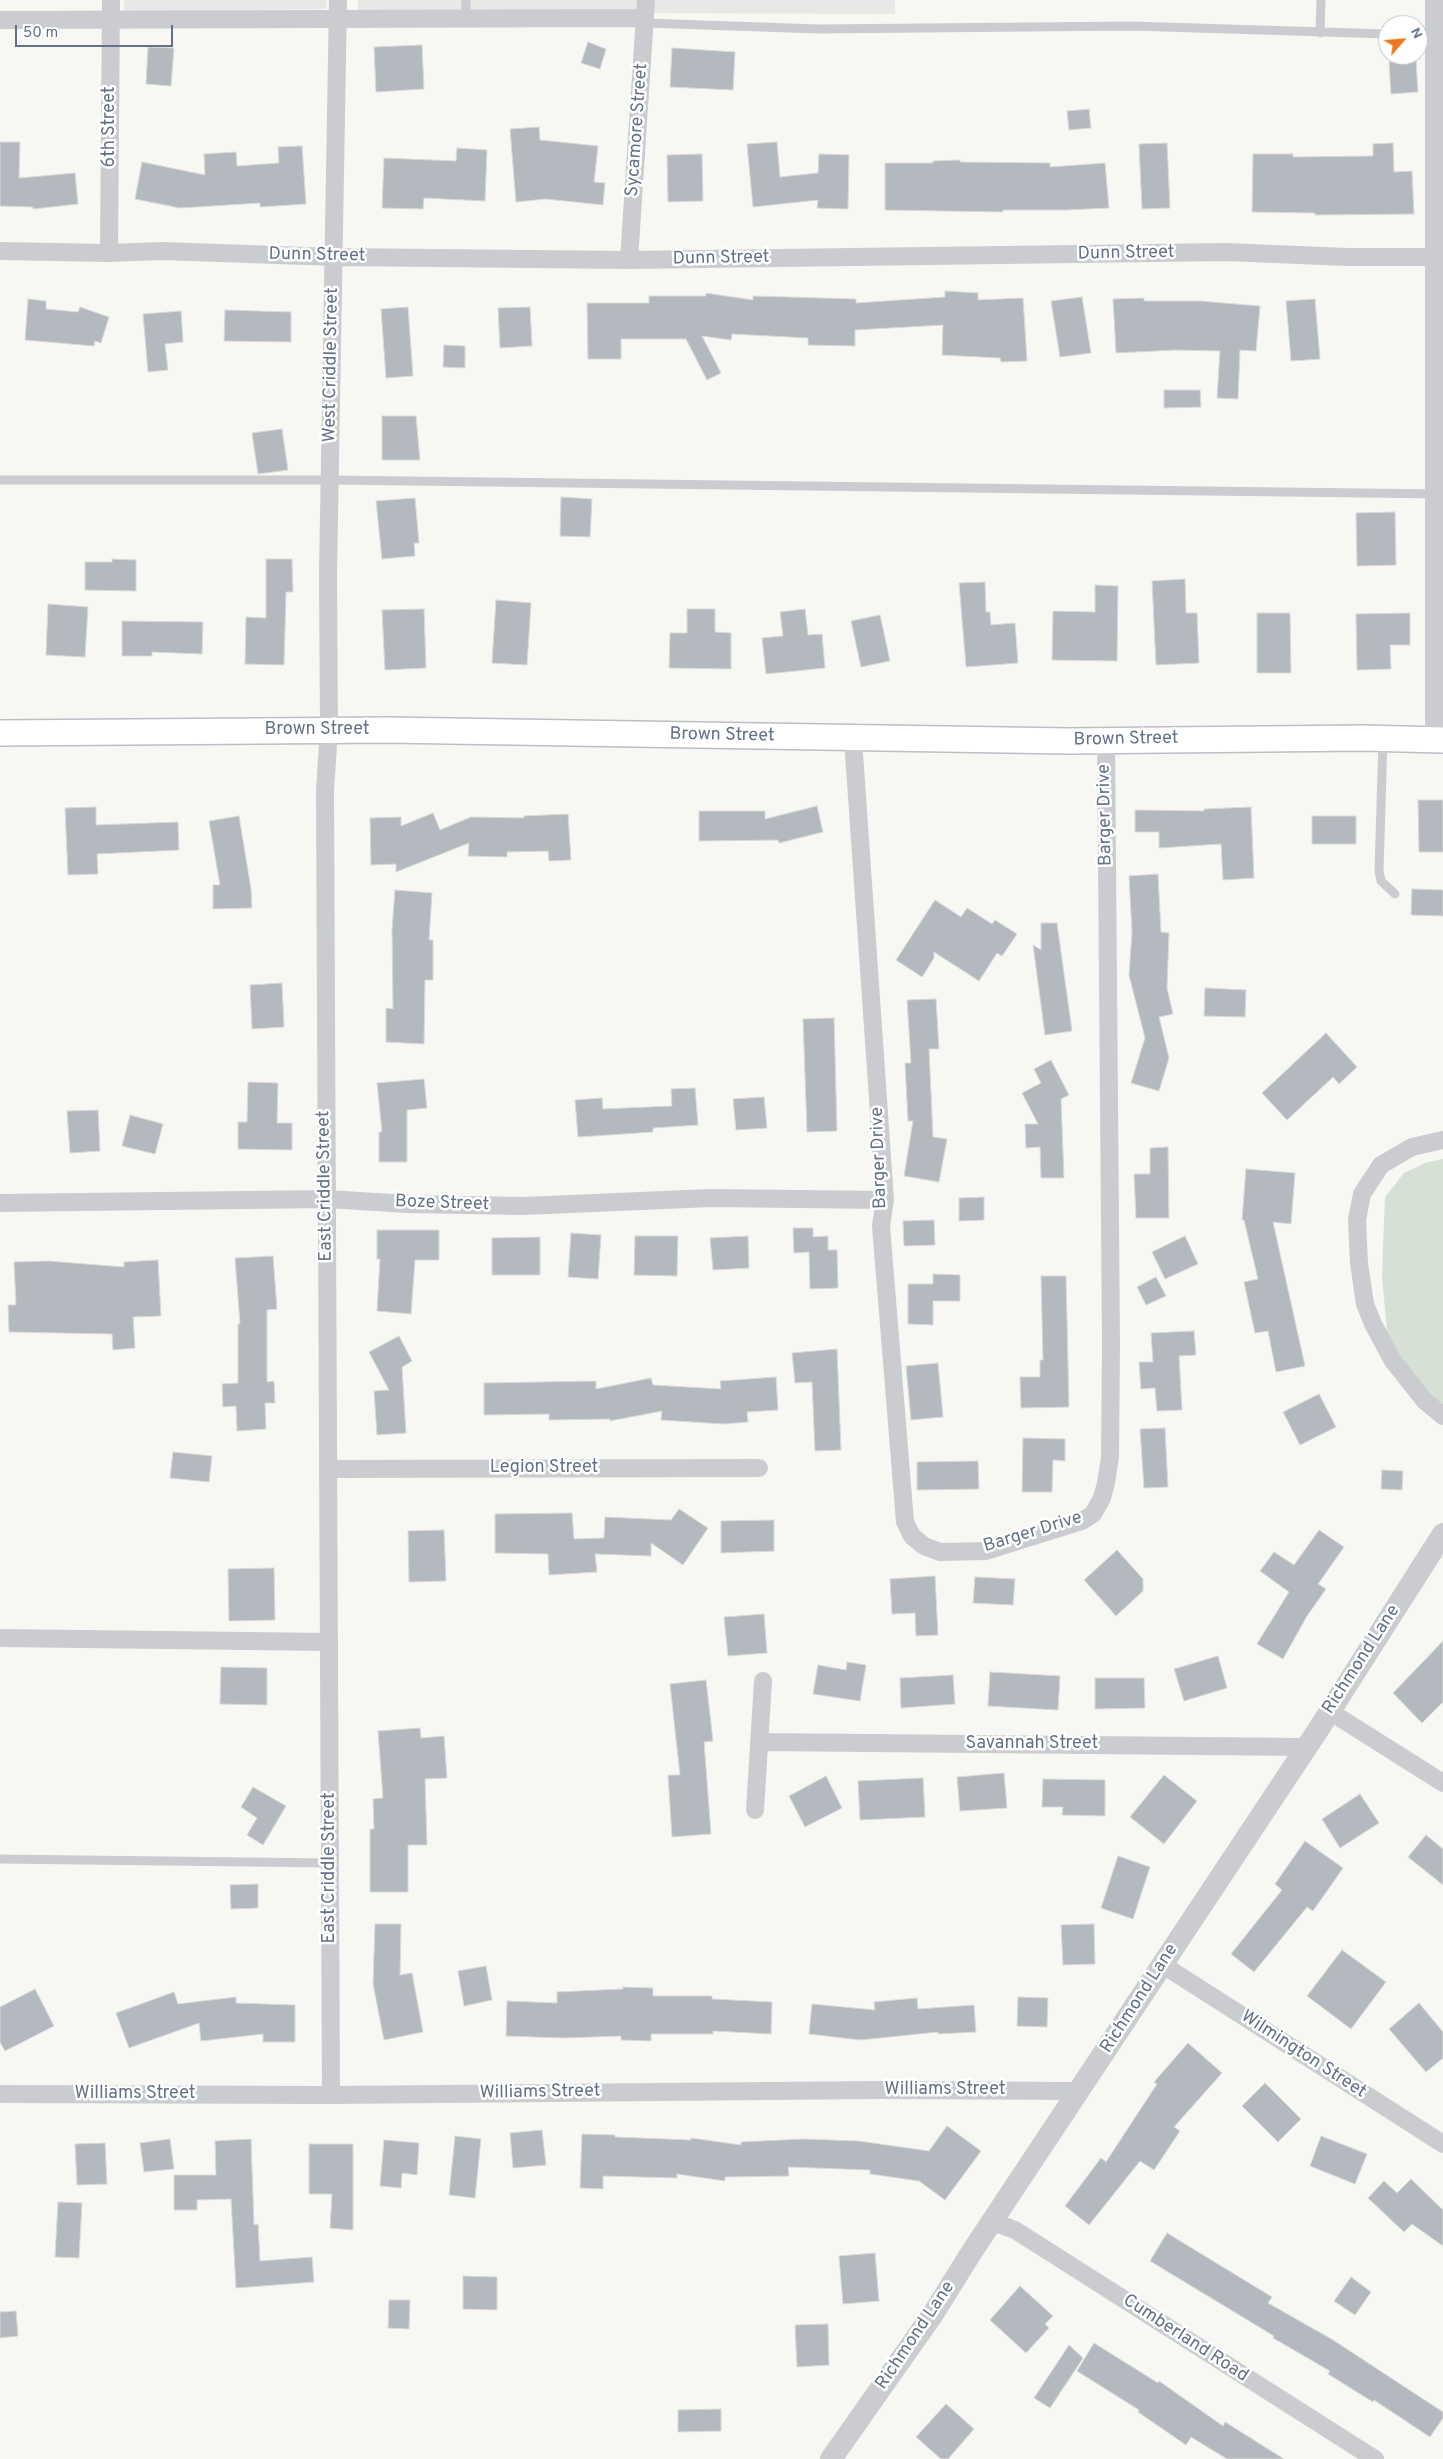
<!DOCTYPE html>
<html>
<head>
<meta charset="utf-8">
<style>
	body { margin:0 }
	#map { position:relative; width:1443px; height:2459px; overflow:hidden; background:#f7f8f4; font-family:Overpass,sans-serif }
	canvas { display:block }
	.north { position:absolute; left:1378px; top:15px; width:50px; height:50px; box-sizing:border-box; background:#fff; border:1px solid #c1c6cf; border-radius:50%; rotate:63deg; font-size:14px; font-weight:700; line-height:20px; text-align:center; color:#647187 }
	.north::after { content:''; display:block; margin:auto; width:18px; height:22px; background:#f0771c; clip-path:polygon(50% 0,100% 100%,50% 72%,0 100%) }
	.scale { position:absolute; left:15px; top:25px; width:158px; height:22px; box-sizing:border-box; border:2px solid #647187; border-top:0; padding-left:6px; font-size:15px; line-height:18px; white-space:nowrap; color:#647187; -webkit-text-stroke:4px #fff; paint-order:stroke }
</style>
</head>
<body>
<div id="map">
<canvas width="1443" height="2459"></canvas>
<div class="north">N</div>
<div class="scale">50 m</div>
</div>
<script>
const g = document.querySelector('canvas').getContext('2d');
g.lineJoin = 'round';
function paint(path, color) {
  g.fillStyle = color;
  g.fill(path, 'evenodd');
}
function poly(rows) {
  const path = new Path2D();
  for (const r of rows) {
    path.moveTo(r[0], r[1]);
    for (let i = 2; i < r.length; i += 2) path.lineTo(r[i], r[i + 1]);
  }
  return path;
}
function trace(path, color, width, dash) {
  g.strokeStyle = color;
  g.lineWidth = width;
  g.lineCap = dash ? 'butt' : 'round';
  g.setLineDash(dash || []);
  g.stroke(path);
}
function drawText(font, color, halo, rows, align = 'center') {
  g.font = font + ' Overpass,sans-serif';
  g.lineWidth = 5;
  g.setLineDash([]);
  g.textBaseline = 'middle';
  g.strokeStyle = halo;
  g.fillStyle = color;
  for (const [text, x, y, turn = 0] of rows) {
    g.save();
    g.translate(x, y);
    g.rotate((+turn || 0) * Math.PI / 180);
    g.textAlign = isNaN(turn) ? turn : align;
    if (halo) g.strokeText(text, 0, 0);
    g.fillText(text, 0, 0);
    g.restore();
  }
}
const built = poly([
	[124,0,327,0,326,9,124,12],
	[358,0,895,0,895,14,358,12]
]);
const green = poly([
	[1443,1159,1443,1404,1418,1386,1388,1342,1382,1277,1385,1197,1404,1173,1425,1163]
]);
const building = poly([
	[588,42,606,49,600,69,581,63,588,42],
	[422,45,424,89,376,92,374,47,422,45],
	[148,47,174,48,171,86,146,84,148,47],
	[672,48,735,52,733,90,670,87,672,48],
	[1416,60,1418,92,1391,94,1389,62,1416,60],
	[1089,109,1091,128,1069,130,1067,111,1089,109],
	[539,127,540,140,598,146,594,182,605,183,603,205,546,199,516,202,510,129,539,127],
	[0,142,20,142,19,178,75,173,78,204,33,209,33,207,0,206,0,142],
	[777,142,780,177,818,173,819,154,849,155,848,209,817,208,818,200,753,207,747,144,777,142],
	[1167,143,1170,208,1142,209,1139,144,1167,143],
	[1393,143,1394,172,1412,171,1414,214,1315,215,1315,213,1252,212,1253,154,1293,154,1293,157,1373,156,1373,144,1393,143],
	[302,146,306,204,260,207,260,203,180,208,135,199,142,162,205,175,204,154,236,152,237,166,279,163,278,147,302,146],
	[457,148,487,150,485,201,424,198,423,209,382,208,384,158,456,161,457,148],
	[702,154,703,201,668,202,667,155,702,154],
	[960,160,960,162,1050,163,1050,167,1105,163,1109,208,1067,210,1003,210,1003,212,885,210,885,163,933,163,933,161,960,160],
	[945,291,978,293,978,300,1023,298,1027,361,1001,362,1000,358,942,355,943,325,855,330,855,346,808,345,808,338,732,334,731,340,702,336,721,373,707,380,686,339,621,339,621,359,588,359,587,303,649,303,649,296,706,296,706,293,753,300,753,296,856,299,856,303,945,297,945,291],
	[1082,297,1091,353,1060,357,1051,301,1082,297],
	[1144,298,1144,301,1200,301,1260,306,1256,351,1240,350,1238,399,1217,398,1220,351,1175,350,1116,353,1113,299,1144,298],
	[28,299,46,301,46,309,78,312,80,307,109,317,101,343,95,341,94,346,25,340,28,299],
	[1315,299,1320,359,1291,361,1286,301,1315,299],
	[408,307,413,376,386,378,381,309,408,307],
	[530,307,532,346,500,348,498,308,530,307],
	[225,310,291,312,291,342,224,341,225,310],
	[181,311,183,342,165,344,168,370,148,372,143,314,181,311],
	[444,345,465,346,465,368,443,367,444,345],
	[1164,390,1200,390,1201,407,1164,408,1164,390],
	[382,416,416,416,420,460,382,460,382,416],
	[282,429,288,470,258,474,252,433,282,429],
	[561,497,592,499,590,537,560,536,561,497],
	[415,498,419,543,414,543,415,556,382,559,376,501,415,498],
	[1395,512,1396,565,1357,566,1356,513,1395,512],
	[112,559,136,560,136,591,85,590,85,562,112,562,112,559],
	[266,559,292,559,293,592,286,592,284,665,245,664,246,617,266,618,266,559],
	[1185,579,1186,613,1197,613,1199,663,1156,665,1152,581,1185,579],
	[985,582,986,612,990,612,991,625,1015,623,1018,663,966,667,959,583,985,582],
	[1095,585,1118,586,1117,661,1052,660,1053,611,1095,612,1095,585],
	[496,600,531,603,527,665,492,663,496,600],
	[48,604,88,607,85,657,46,655,48,604],
	[424,609,426,668,385,670,382,610,424,609],
	[687,609,715,609,715,632,731,633,731,669,669,668,670,633,687,633,687,609],
	[805,609,808,635,822,634,825,668,766,674,762,638,783,636,780,612,805,609],
	[1257,613,1290,613,1291,673,1257,673,1257,613],
	[1410,613,1410,645,1390,645,1391,669,1357,670,1356,614,1410,613],
	[880,615,890,661,861,667,851,621,880,615],
	[122,621,203,622,202,654,152,652,152,656,122,656,122,621],
	[1418,800,1443,800,1443,852,1419,852,1418,800],
	[817,806,823,832,779,843,778,840,699,841,699,811,765,811,765,819,817,806],
	[96,807,96,825,178,822,179,850,97,854,98,874,68,875,65,808,96,807],
	[1251,807,1254,878,1223,880,1221,844,1159,848,1159,832,1135,832,1135,810,1204,811,1204,809,1251,807],
	[433,813,440,830,471,817,524,818,524,816,568,814,571,860,549,861,548,851,507,852,507,857,468,856,469,843,396,872,396,864,371,865,370,818,401,817,401,826,433,813],
	[239,816,251,889,252,908,213,909,213,885,220,885,209,821,239,816],
	[1312,816,1356,816,1356,844,1312,844,1312,816],
	[1158,874,1161,932,1169,933,1167,988,1173,1014,1159,1017,1169,1058,1159,1091,1131,1083,1145,1038,1129,975,1132,932,1129,876,1158,874],
	[1412,889,1443,890,1443,916,1411,915,1412,889],
	[395,890,432,893,429,940,433,940,433,980,425,980,424,1044,386,1042,386,1008,393,1009,392,930,395,890],
	[935,900,961,917,967,908,992,924,995,920,1017,934,1002,956,997,953,979,981,934,952,934,958,922,977,896,960,935,900],
	[1041,923,1057,923,1072,1031,1045,1035,1033,945,1041,950,1041,923],
	[282,983,284,1027,252,1029,250,985,282,983],
	[1205,988,1246,990,1245,1017,1204,1016,1205,988],
	[936,999,939,1049,929,1049,933,1137,947,1139,939,1182,904,1176,913,1121,908,1121,905,1063,911,1063,907,1000,936,999],
	[834,1018,837,1131,807,1132,803,1019,834,1018],
	[1326,1033,1357,1067,1339,1084,1333,1077,1287,1120,1262,1093,1326,1033],
	[1051,1060,1069,1095,1061,1099,1064,1178,1041,1178,1040,1147,1026,1148,1025,1124,1038,1124,1022,1093,1041,1083,1034,1069,1051,1060],
	[424,1079,427,1108,407,1110,407,1162,379,1162,379,1132,382,1132,377,1083,424,1079],
	[248,1082,278,1083,277,1123,292,1123,292,1150,238,1149,238,1122,247,1122,248,1082],
	[695,1088,698,1125,653,1128,653,1132,578,1137,575,1100,602,1098,603,1109,672,1106,671,1089,695,1088],
	[764,1097,767,1128,736,1130,733,1099,764,1097],
	[98,1110,100,1151,70,1153,67,1111,98,1110],
	[130,1115,163,1124,155,1154,122,1146,130,1115],
	[1168,1147,1169,1218,1136,1218,1134,1174,1150,1174,1150,1148,1168,1147],
	[1246,1169,1295,1173,1291,1224,1273,1222,1305,1366,1276,1372,1268,1331,1255,1333,1244,1282,1258,1279,1244,1220,1242,1220,1246,1169],
	[984,1197,984,1220,959,1221,959,1198,984,1197],
	[934,1220,935,1245,904,1246,903,1221,934,1220],
	[793,1228,813,1228,813,1237,828,1236,828,1250,837,1250,838,1288,810,1289,809,1252,794,1253,793,1228],
	[377,1230,439,1230,439,1260,415,1260,411,1314,377,1311,380,1259,377,1259,377,1230],
	[571,1233,601,1235,598,1279,568,1277,571,1233],
	[635,1236,678,1236,677,1276,634,1275,635,1236],
	[748,1236,749,1268,713,1270,710,1238,748,1236],
	[1185,1236,1198,1264,1165,1279,1152,1252,1185,1236],
	[540,1237,540,1275,492,1275,492,1238,540,1237],
	[273,1256,277,1309,267,1310,267,1382,274,1381,275,1403,265,1403,266,1429,237,1431,236,1406,223,1407,222,1384,238,1383,238,1324,240,1324,235,1258,273,1256],
	[158,1260,161,1316,133,1317,135,1348,113,1350,112,1334,9,1332,8,1305,16,1305,14,1262,48,1261,124,1267,124,1262,158,1260],
	[933,1274,960,1275,960,1301,933,1301,933,1325,908,1324,908,1284,933,1284,933,1274],
	[1041,1276,1066,1276,1069,1407,1021,1408,1020,1377,1040,1377,1040,1360,1043,1360,1041,1276],
	[1156,1277,1166,1296,1146,1305,1137,1287,1156,1277],
	[1194,1331,1196,1355,1179,1356,1182,1410,1157,1411,1155,1388,1141,1389,1139,1362,1153,1362,1151,1333,1194,1331],
	[399,1336,412,1361,402,1367,406,1433,377,1435,374,1391,389,1390,369,1352,399,1336],
	[837,1349,841,1450,815,1451,812,1382,795,1383,792,1353,837,1349],
	[938,1363,943,1417,911,1420,906,1366,938,1363],
	[776,1377,778,1410,747,1412,748,1422,724,1424,661,1420,662,1411,610,1421,610,1419,549,1420,549,1414,484,1415,484,1383,596,1381,596,1389,651,1378,653,1385,721,1389,720,1381,776,1377],
	[1319,1394,1336,1427,1300,1445,1283,1412,1319,1394],
	[1165,1428,1168,1487,1144,1488,1140,1429,1165,1428],
	[1023,1438,1065,1439,1065,1461,1053,1460,1052,1492,1022,1492,1023,1438],
	[173,1452,212,1456,209,1482,170,1478,173,1452],
	[978,1461,979,1489,917,1490,917,1462,978,1461],
	[1382,1470,1403,1471,1402,1490,1381,1489,1382,1470],
	[679,1509,708,1528,683,1565,651,1543,651,1556,595,1554,597,1572,549,1575,548,1554,495,1553,495,1514,572,1513,574,1539,604,1538,605,1517,671,1520,679,1509],
	[774,1520,774,1551,721,1553,721,1521,774,1520],
	[444,1530,446,1581,409,1582,408,1531,444,1530],
	[1319,1530,1344,1547,1318,1584,1326,1589,1307,1616,1283,1659,1257,1644,1289,1592,1260,1571,1274,1552,1294,1565,1319,1530],
	[1117,1550,1143,1579,1143,1591,1116,1616,1084,1580,1117,1550],
	[274,1568,275,1620,229,1621,228,1569,274,1568],
	[935,1576,938,1635,916,1636,915,1613,892,1614,890,1579,935,1576],
	[975,1577,1015,1579,1013,1605,973,1603,975,1577],
	[764,1614,767,1653,728,1656,724,1617,764,1614],
	[1443,1641,1443,1702,1422,1723,1393,1693,1443,1641],
	[1218,1656,1227,1688,1184,1701,1174,1669,1218,1656],
	[847,1662,866,1665,860,1701,813,1694,818,1665,846,1670,847,1662],
	[221,1667,267,1668,267,1705,220,1704,221,1667],
	[990,1672,1060,1676,1058,1710,988,1706,990,1672],
	[953,1675,955,1704,901,1708,900,1678,953,1675],
	[1095,1678,1144,1678,1145,1708,1095,1709,1095,1678],
	[706,1680,713,1741,704,1742,711,1834,672,1837,668,1775,680,1775,670,1684,706,1680],
	[420,1728,421,1738,444,1736,447,1778,425,1779,427,1845,408,1845,408,1892,370,1892,370,1829,374,1829,373,1799,383,1798,378,1731,420,1728],
	[1004,1773,1007,1808,960,1811,957,1777,1004,1773],
	[1164,1775,1197,1801,1164,1844,1130,1817,1164,1775],
	[826,1776,842,1808,805,1827,789,1796,826,1776],
	[923,1778,925,1817,860,1820,858,1781,923,1778],
	[1043,1779,1105,1780,1105,1816,1062,1815,1063,1807,1042,1807,1043,1779],
	[253,1787,286,1806,263,1845,247,1835,257,1818,241,1807,253,1787],
	[1360,1794,1379,1823,1340,1848,1322,1819,1360,1794],
	[1426,1835,1443,1849,1443,1885,1408,1857,1426,1835],
	[1305,1841,1343,1868,1313,1911,1307,1907,1254,1972,1231,1954,1282,1890,1275,1884,1305,1841],
	[1118,1856,1150,1867,1133,1919,1101,1908,1118,1856],
	[258,1884,258,1908,231,1909,230,1885,258,1884],
	[375,1924,401,1924,400,1975,412,1973,423,2032,384,2040,373,1984,375,1924],
	[1094,1924,1095,1964,1063,1965,1061,1925,1094,1924],
	[1342,1950,1386,1982,1351,2029,1307,1996,1342,1950],
	[486,1966,492,2000,464,2006,458,1971,486,1966],
	[623,1987,653,1988,653,1996,712,1996,712,1999,772,2002,771,2034,713,2031,713,2034,651,2034,651,2041,621,2040,621,2036,563,2038,506,2036,507,2001,557,2003,557,1992,623,1989,623,1987],
	[35,1989,54,2026,5,2051,0,2042,0,2007,35,1989],
	[174,1992,178,2004,236,1997,236,2003,295,2005,295,2042,263,2042,263,2034,201,2041,199,2023,129,2048,116,2013,174,1992],
	[1018,1997,1048,1998,1047,2027,1017,2026,1018,1997],
	[917,1998,918,2009,974,2005,976,2032,938,2034,938,2032,860,2040,809,2034,812,2004,875,2010,874,2002,917,1998],
	[1419,2003,1443,2032,1443,2058,1426,2072,1389,2029,1419,2003],
	[1188,2043,1222,2073,1174,2127,1180,2131,1154,2170,1140,2161,1089,2225,1065,2206,1101,2158,1106,2162,1157,2084,1154,2082,1188,2043],
	[1265,2083,1301,2119,1278,2142,1242,2106,1265,2083],
	[947,2126,981,2151,945,2200,919,2181,870,2174,870,2170,788,2167,789,2176,725,2177,725,2181,677,2174,677,2178,603,2176,603,2189,580,2188,582,2134,615,2135,615,2137,691,2140,691,2138,741,2145,741,2142,803,2139,859,2141,929,2151,947,2126],
	[542,2130,546,2165,513,2168,510,2133,542,2130],
	[455,2136,481,2139,475,2198,449,2195,455,2136],
	[1321,2136,1367,2154,1355,2184,1310,2166,1321,2136],
	[170,2139,174,2169,144,2172,140,2143,170,2139],
	[251,2139,254,2225,258,2224,260,2261,312,2257,314,2282,236,2288,231,2199,197,2200,197,2210,174,2210,174,2175,216,2175,215,2141,251,2139],
	[384,2140,419,2143,417,2175,402,2173,401,2188,380,2186,384,2140],
	[105,2143,107,2184,77,2185,75,2144,105,2143],
	[309,2144,353,2144,353,2230,330,2228,332,2194,309,2194,309,2144],
	[1411,2179,1443,2210,1443,2246,1412,2224,1404,2232,1368,2198,1384,2181,1397,2193,1411,2179],
	[58,2202,82,2203,79,2258,55,2257,58,2202],
	[1167,2233,1272,2297,1268,2303,1333,2340,1443,2412,1443,2418,1430,2437,1374,2400,1373,2402,1328,2374,1330,2371,1273,2338,1274,2336,1150,2261,1167,2233],
	[875,2253,879,2301,843,2304,839,2256,875,2253],
	[463,2276,497,2277,497,2310,463,2309,463,2276],
	[1351,2277,1371,2292,1355,2315,1334,2301,1351,2277],
	[1020,2286,1053,2316,1045,2324,1049,2328,1026,2353,990,2320,1020,2286],
	[389,2300,410,2300,409,2329,388,2328,389,2300],
	[16,2311,18,2336,0,2338,0,2312,16,2311],
	[828,2324,829,2365,797,2367,795,2325,828,2324],
	[1094,2343,1158,2383,1159,2381,1223,2426,1225,2422,1284,2459,1227,2459,1191,2437,1186,2445,1138,2412,1139,2410,1077,2371,1094,2343],
	[1069,2345,1083,2358,1050,2408,1034,2398,1069,2345],
	[946,2404,974,2429,948,2459,941,2459,916,2437,946,2404],
	[721,2409,721,2431,678,2432,678,2410,721,2409]
]);
const service = poly([
	[466,0,466,18],
	[645,23,819,29,1132,26,1388,34],
	[1320,33,1321,0],
	[1418,35,1443,35],
	[0,480,330,480,1443,494],
	[1383,739,1379,871,1381,881,1395,894],
	[0,1859,330,1863]
]);
const minor = poly([
	[0,20,645,18],
	[0,251,109,253,162,251,335,257,629,260,1226,252,1347,257,1443,257],
	[109,253,111,0],
	[629,260,646,0],
	[853,739,885,1200,881,1226,905,1522,912,1536,924,1546,940,1552,986,1551,1082,1521,1093,1514,1102,1498,1106,1483,1110,1457,1111,1343,1106,740],
	[1434,741,1434,0],
	[1443,1140,1412,1147,1381,1165,1362,1194,1357,1220,1359,1263,1365,1304,1373,1324,1393,1361,1424,1400,1443,1416],
	[0,1203,327,1199,408,1204,523,1206,711,1198,885,1200],
	[329,1469,759,1468],
	[0,1638,329,1642],
	[1329,1711,1443,1783],
	[759,1742,1306,1747],
	[755,1810,763,1681],
	[1163,1965,1443,2144],
	[0,2094,331,2095,879,2090,1079,2091],
	[331,2095,325,790,329,730,328,574,338,0],
	[993,2222,1015,2230,1375,2459]
]);
const tertiary = poly([
	[831,2459,933,2314,971,2253,1318,1730,1443,1534]
]);
const secondary = poly([
	[0,733,388,730,1068,741,1363,738,1443,740]
]);
const streetNames = [
	["6th Street",110,127,-90],
	["Sycamore Street",638,130,-86],
	["Dunn Street",1126,254,-1],
	["Dunn Street",317,256,1],
	["Dunn Street",721,259,-1],
	["West Criddle Street",332,365,-89],
	["Brown Street",317,730],
	["Brown Street",722,736,1],
	["Brown Street",1126,740,-1],
	["Barger Drive",1106,815,-91],
	["Barger Drive",880,1158,-92],
	["East Criddle Street",326,1186,-91],
	["Boze Street",442,1204,2],
	["Legion Street",544,1468],
	["Barger Drive",1033,1533,-17],
	["Richmond Lane",1362,1660,-57],
	["Savannah Street",1032,1744],
	["East Criddle Street",330,1868,-90],
	["Richmond Lane",1140,1999,-57],
	["Wilmington Street",1303,2055,33],
	["Williams Street",945,2090],
	["Williams Street",540,2093,-1],
	["Williams Street",135,2094],
	["Richmond Lane",916,2336,-56],
	["Cumberland Road",1185,2339,33]
];
paint(built, '#e8e8e7');
paint(green, '#d7e0d5');
paint(building, '#b4b9c0');
trace(building, '#d9d9d7', 1);
trace(secondary, '#bbbfc4', 28);
trace(service, '#caccd0', 9);
trace(minor, '#caccd0', 18);
trace(tertiary, '#caccd0', 22);
trace(secondary, '#fff', 25);
drawText('18px', '#647187', '#fff', streetNames);
</script>
</body>
</html>
